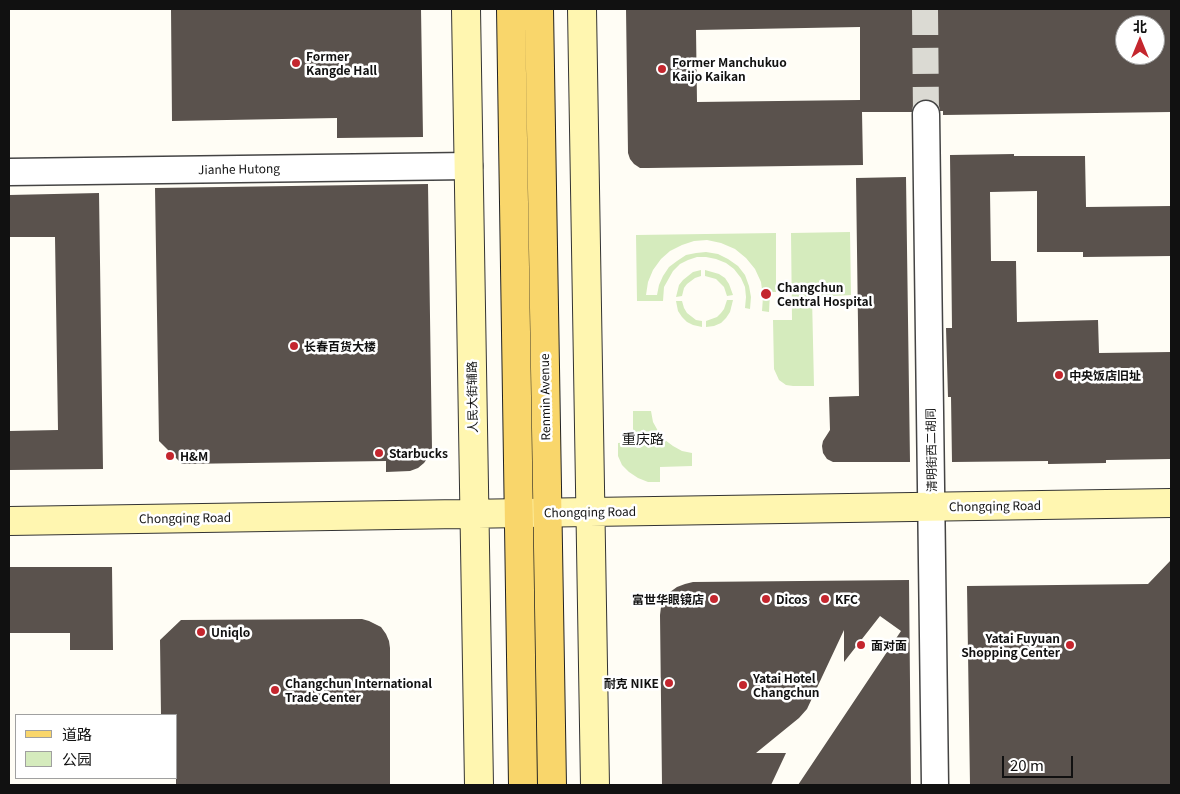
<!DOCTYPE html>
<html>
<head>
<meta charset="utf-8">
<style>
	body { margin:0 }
	#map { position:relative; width:1180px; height:794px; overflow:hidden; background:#fffdf5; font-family:Georgia,"Noto Sans SC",serif }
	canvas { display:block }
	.frame { position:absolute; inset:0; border:10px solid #111; pointer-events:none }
	.legend { position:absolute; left:15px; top:714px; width:162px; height:65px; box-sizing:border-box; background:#fff; border:1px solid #a0a0a0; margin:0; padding:6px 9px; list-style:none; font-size:15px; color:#111 }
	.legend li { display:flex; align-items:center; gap:10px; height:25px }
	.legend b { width:25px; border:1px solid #a0a0a0 }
	.north { position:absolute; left:1115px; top:15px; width:50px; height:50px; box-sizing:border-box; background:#fff; border:1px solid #a0a0a0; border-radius:50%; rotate:0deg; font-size:14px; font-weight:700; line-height:20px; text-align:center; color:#111 }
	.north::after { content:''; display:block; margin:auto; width:18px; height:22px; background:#c4262e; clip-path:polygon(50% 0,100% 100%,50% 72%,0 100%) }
	.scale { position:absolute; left:1002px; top:756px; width:71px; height:22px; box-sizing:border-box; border:2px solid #111; border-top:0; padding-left:6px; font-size:15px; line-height:18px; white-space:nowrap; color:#111; -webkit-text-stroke:4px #fff; paint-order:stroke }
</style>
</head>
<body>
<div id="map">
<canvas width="1180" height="794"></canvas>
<div class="frame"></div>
<ul class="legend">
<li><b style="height:6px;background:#f9d66b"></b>道路</li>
<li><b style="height:14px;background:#d5ebbd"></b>公园</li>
</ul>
<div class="north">北</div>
<div class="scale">20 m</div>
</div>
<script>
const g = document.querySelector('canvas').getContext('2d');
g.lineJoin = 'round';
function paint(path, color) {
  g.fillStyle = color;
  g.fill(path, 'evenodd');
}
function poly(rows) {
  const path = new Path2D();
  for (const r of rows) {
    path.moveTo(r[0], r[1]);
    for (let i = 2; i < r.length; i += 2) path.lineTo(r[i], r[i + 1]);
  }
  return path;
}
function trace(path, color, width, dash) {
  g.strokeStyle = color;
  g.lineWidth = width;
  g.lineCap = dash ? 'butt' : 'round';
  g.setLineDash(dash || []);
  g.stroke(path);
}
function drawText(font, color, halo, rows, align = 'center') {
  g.font = font + ' Georgia,"Noto Sans SC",serif';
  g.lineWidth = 5;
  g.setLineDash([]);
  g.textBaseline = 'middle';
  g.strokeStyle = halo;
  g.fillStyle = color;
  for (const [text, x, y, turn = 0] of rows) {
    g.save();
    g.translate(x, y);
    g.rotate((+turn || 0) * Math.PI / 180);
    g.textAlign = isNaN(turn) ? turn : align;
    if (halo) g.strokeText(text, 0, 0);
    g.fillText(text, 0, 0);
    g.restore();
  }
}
const green = poly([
	[850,232,851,295,812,297,814,386,793,386,786,385,779,380,774,369,773,320,792,320,791,233],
	[776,233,776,292,770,292,769,312,762,311,763,297,761,282,755,269,746,258,735,249,721,243,707,240,694,241,682,245,670,251,661,259,653,270,648,282,646,295,657,295,659,285,663,276,669,267,677,261,686,255,696,253,706,252,718,254,728,259,738,266,745,275,749,286,751,297,750,309,745,308,746,297,745,287,741,278,734,269,726,263,716,259,706,257,697,257,688,260,680,264,673,271,664,287,663,301,637,301,636,235],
	[701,270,701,276,695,278,687,284,684,288,682,296,676,297,679,285,683,280,693,272],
	[705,270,719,274,725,278,729,284,733,295,727,296,724,287,716,279,705,276],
	[727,300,733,300,730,312,726,318,721,323,714,326,706,327,706,321,717,317,721,313,724,309],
	[676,301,682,301,684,308,687,313,696,320,702,321,702,327,693,325,687,322,682,317,678,311],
	[633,411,651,411,653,422,658,431,665,440,673,446,682,451,692,453,692,466,660,467,660,482,648,482,638,478,629,472,622,465,618,456,618,443,633,442]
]);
const building = poly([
	[171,9,421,9,423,137,337,138,337,118,172,121],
	[626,9,1171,9,1171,112,943,115,943,111,940,111,939,106,934,101,925,99,918,101,913,106,912,112,862,112,863,165,648,168,640,168,634,164,630,159,628,153],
	[1125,25,1155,25,1155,55,1125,55],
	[860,27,860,100,697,102,696,30],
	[1014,154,1014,156,1085,156,1086,207,1171,206,1171,256,1083,257,1083,252,1037,252,1037,191,990,192,991,261,1016,261,1017,322,1098,320,1099,353,1171,352,1171,459,1106,460,1106,463,1048,464,1048,461,952,462,951,397,948,397,946,328,952,328,950,155],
	[906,177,910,462,833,462,827,459,823,453,822,446,823,441,830,430,829,397,859,396,856,178],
	[428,184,432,449,429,456,424,463,418,468,410,471,386,472,386,461,182,464,159,441,155,188],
	[99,193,103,469,9,470,9,431,58,430,55,237,9,237,9,195],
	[1171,560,1171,785,970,785,967,586,1148,584],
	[9,567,112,567,113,650,70,650,70,633,9,633],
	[909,580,911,785,798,785,901,631,880,616,844,662,844,630,807,709,799,718,756,753,786,753,771,785,662,785,660,615,661,607,665,599,670,592,677,587,685,584,693,582],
	[362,619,369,621,381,627,386,634,389,641,390,648,390,785,176,785,176,715,161,715,160,640,181,620]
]);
const minorTunnel = poly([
	[925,9,926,114]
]);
const minor = poly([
	[926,114,935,785],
	[9,172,469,166]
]);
const secondary = poly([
	[466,9,479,785],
	[582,9,595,785],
	[9,521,1171,503]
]);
const primary = poly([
	[511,9,523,785],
	[539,9,552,785]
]);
const markers = [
	[296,63,5,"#c4262e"],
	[662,69,5,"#c4262e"],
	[766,294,6,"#c4262e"],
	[294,346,5,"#c4262e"],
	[1059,375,5,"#c4262e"],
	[379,453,5,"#c4262e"],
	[170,456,5,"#c4262e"],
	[714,599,5,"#c4262e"],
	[766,599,5,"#c4262e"],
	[825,599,5,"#c4262e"],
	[201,632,5,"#c4262e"],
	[861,645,5,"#c4262e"],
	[1070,645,5,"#c4262e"],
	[669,683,5,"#c4262e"],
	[743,685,5,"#c4262e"],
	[275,690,5,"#c4262e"]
];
const poiNames = [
	["Former",306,56],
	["Kangde Hall",306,70],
	["Former Manchukuo",672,62],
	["Kaijo Kaikan",672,76],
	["Changchun",777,287],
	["Central Hospital",777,301],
	["长春百货大楼",304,346],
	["中央饭店旧址",1069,375],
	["Starbucks",389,453],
	["H&M",180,456],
	["富世华眼镜店",704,599,"right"],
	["Dicos",776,599],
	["KFC",835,599],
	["Uniqlo",211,632],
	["Yatai Fuyuan",1060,638,"right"],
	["Shopping Center",1060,652,"right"],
	["面对面",871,645],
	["Yatai Hotel",753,678],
	["Changchun",753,692],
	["Changchun International",285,683],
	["Trade Center",285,697],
	["耐克 NIKE",659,683,"right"]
];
const streetNames = [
	["Jianhe Hutong",239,169,-1],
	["人民大街辅路",472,397,-91],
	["Renmin Avenue",545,397,-91],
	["清明街西二胡同",931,450,-91],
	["Chongqing Road",995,506,-1],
	["Chongqing Road",590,512,-1],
	["Chongqing Road",185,518,-1]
];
const neighbourhoodNames = [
	["重庆路",643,439]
];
paint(green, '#d5ebbd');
paint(building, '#5a524d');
trace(minorTunnel, '#dbdad3', 26, [26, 13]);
trace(minor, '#444', 29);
trace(secondary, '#333', 30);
trace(primary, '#222', 30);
trace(minor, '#fff', 26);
trace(secondary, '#fff6b0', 28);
trace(primary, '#f9d66b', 28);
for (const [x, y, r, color] of markers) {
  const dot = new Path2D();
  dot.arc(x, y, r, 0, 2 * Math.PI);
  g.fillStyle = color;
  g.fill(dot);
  trace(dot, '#fff', 2);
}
drawText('bold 12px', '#111', '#fff', poiNames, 'left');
drawText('12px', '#111', '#fff', streetNames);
drawText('14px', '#111', '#fff', neighbourhoodNames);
</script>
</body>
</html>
